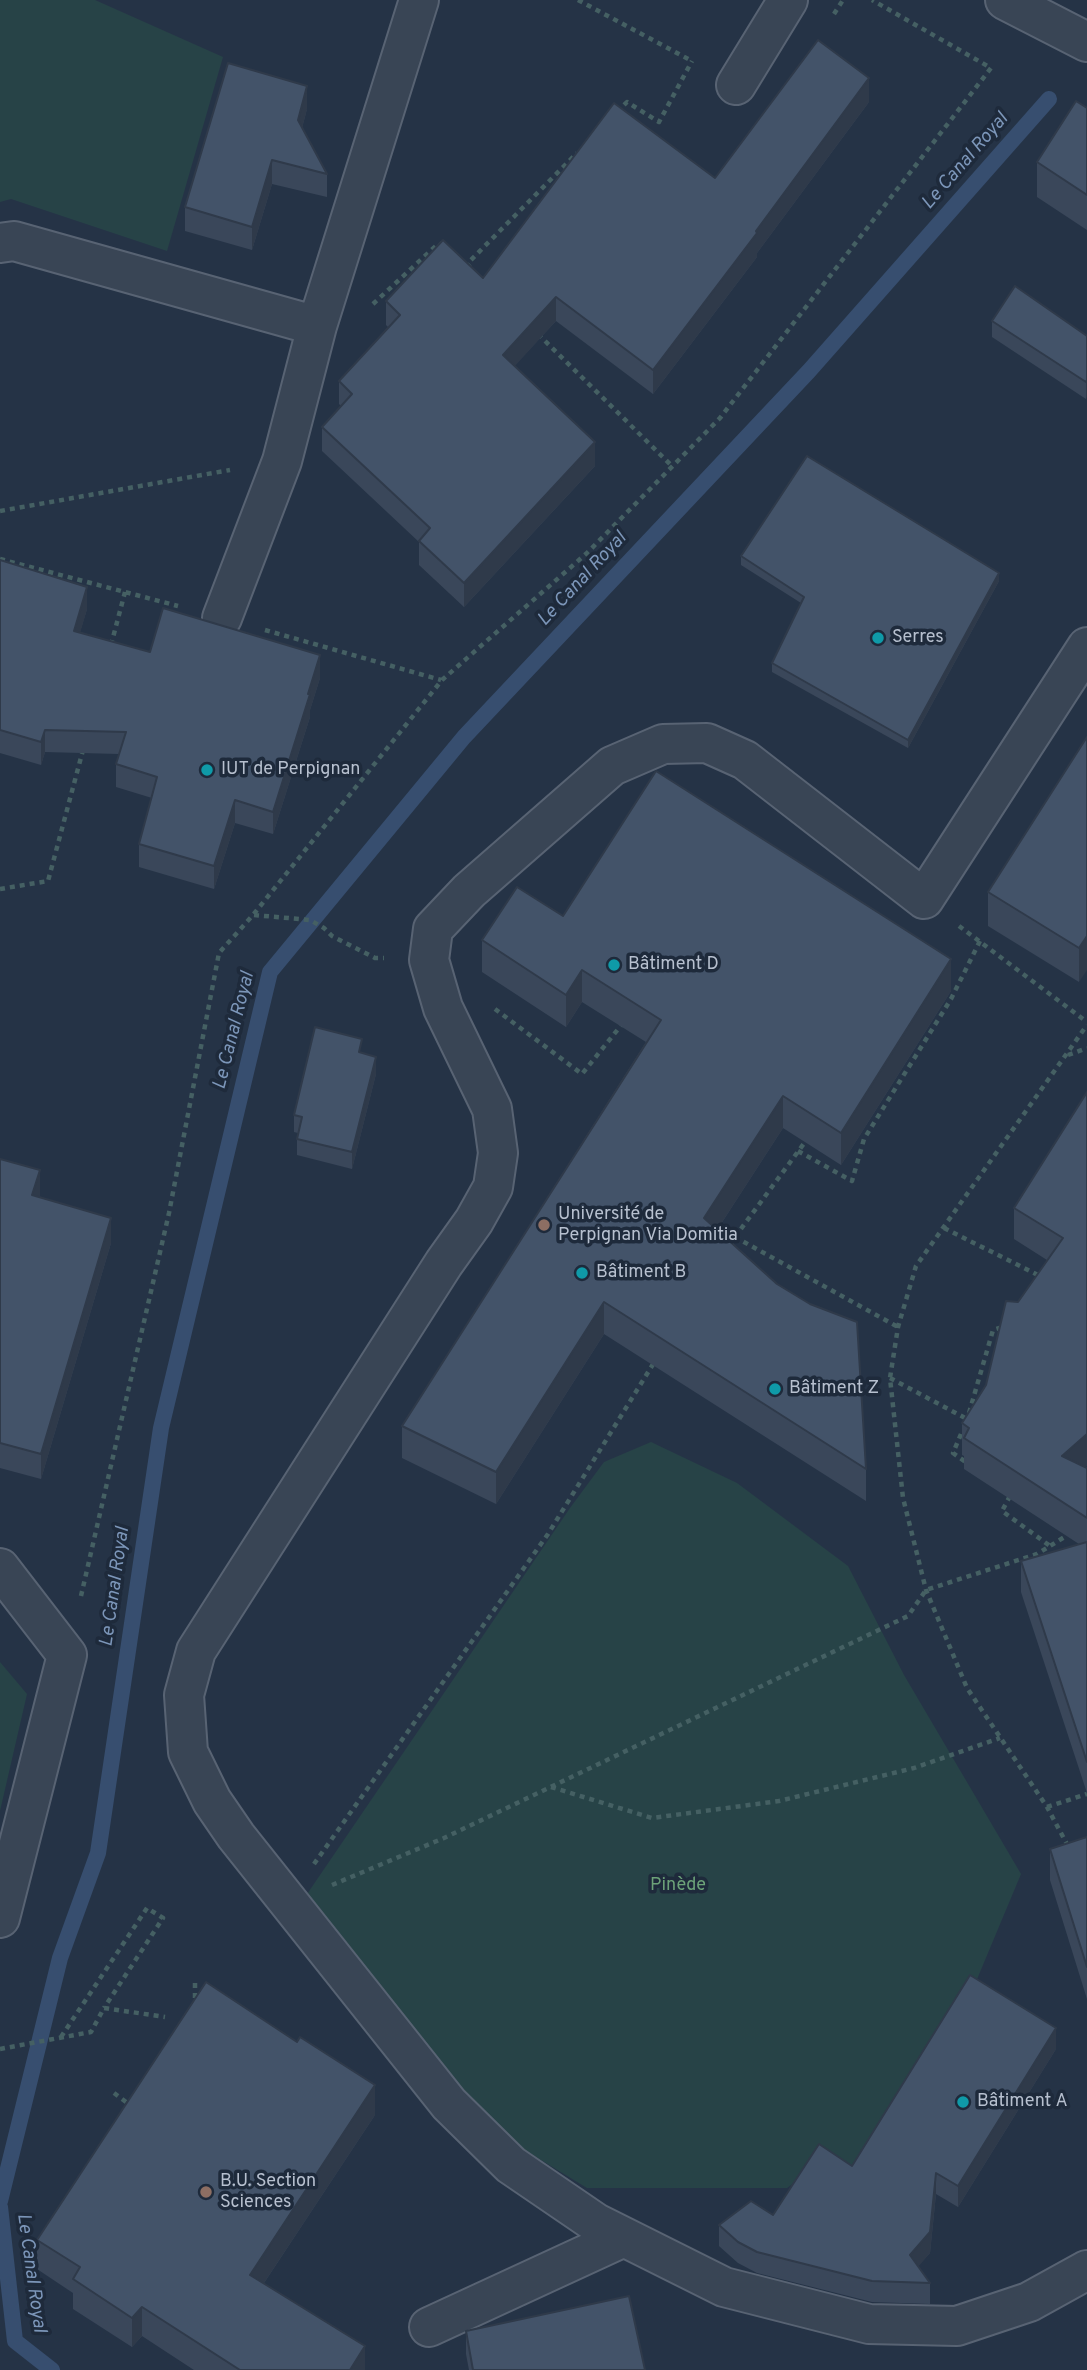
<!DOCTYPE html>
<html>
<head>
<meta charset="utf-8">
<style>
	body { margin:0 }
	canvas { display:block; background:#253346 }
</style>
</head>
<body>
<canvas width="1087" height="2370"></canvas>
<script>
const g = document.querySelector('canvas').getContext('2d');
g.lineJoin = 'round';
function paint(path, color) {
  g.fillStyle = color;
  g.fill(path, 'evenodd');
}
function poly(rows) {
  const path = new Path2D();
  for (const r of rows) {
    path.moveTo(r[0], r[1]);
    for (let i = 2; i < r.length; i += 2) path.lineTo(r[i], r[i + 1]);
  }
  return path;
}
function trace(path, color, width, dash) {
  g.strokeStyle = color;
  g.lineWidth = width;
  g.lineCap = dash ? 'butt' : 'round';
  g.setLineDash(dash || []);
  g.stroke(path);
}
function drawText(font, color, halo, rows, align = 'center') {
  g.font = font + ' Overpass,sans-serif';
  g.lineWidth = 7;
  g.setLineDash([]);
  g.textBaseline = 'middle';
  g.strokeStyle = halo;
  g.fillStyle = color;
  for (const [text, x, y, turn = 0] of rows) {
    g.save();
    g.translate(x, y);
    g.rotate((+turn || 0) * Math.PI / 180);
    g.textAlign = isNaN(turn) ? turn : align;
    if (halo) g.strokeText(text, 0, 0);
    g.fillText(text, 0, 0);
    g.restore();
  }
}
const green = poly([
	[0,0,95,0,223,57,167,251,11,199,0,202],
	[651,1442,737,1483,848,1566,904,1675,1021,1874,970,1996,856,2189,819,2165,787,2188,587,2188,449,2104,303,1900,570,1508,604,1462],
	[0,1662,27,1694,0,1811]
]);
const stream = poly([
	[0,2201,60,1958,98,1853,161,1428,270,972,464,737,809,371,1049,99],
	[0,2207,15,2341,52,2370]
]);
const path = poly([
	[578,0,692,61],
	[834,14,843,0],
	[617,112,627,102,659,122,692,61],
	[470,267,467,264,577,153],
	[373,304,439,243,444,247],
	[538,334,672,466],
	[0,511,230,470],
	[0,559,178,606],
	[265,630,441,680],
	[111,645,125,592],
	[0,889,48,881,83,750],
	[254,915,310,920,324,928,332,936,375,958,384,958],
	[959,926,1087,1022],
	[495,1009,582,1074,623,1023],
	[1068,1055,1087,1048],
	[798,1151,852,1181,864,1139,951,999,980,941],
	[944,1228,1040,1276],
	[735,1237,808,1138],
	[730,1246,735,1237,898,1327],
	[890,1378,967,1419],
	[969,1413,993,1330,1003,1327],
	[961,1434,953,1453,967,1463],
	[1010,1496,1002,1511,1050,1546],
	[81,1596,169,1213,219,953,253,915,442,680,587,553,720,418,991,68,872,0],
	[551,1787,652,1818,779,1801,914,1768,1000,1738],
	[1047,1807,1087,1794],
	[1068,1846,1047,1807,967,1688,926,1590,903,1498,890,1378,898,1327,916,1266,1087,1025],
	[314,1864,548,1534,655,1361],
	[332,1885,444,1838,908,1616,926,1590,1037,1554,1071,1533],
	[195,1983,195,2003],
	[61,2037,147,1908,163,1918,104,2008],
	[0,2049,91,2032,104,2008,165,2017],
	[114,2093,130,2105]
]);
const minor = poly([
	[1005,0,1087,42],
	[736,85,788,0],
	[0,243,14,241,317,326],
	[222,618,282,461,317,326,419,0],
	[1087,647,924,899,745,760,707,743,663,744,612,766,469,891,433,929,429,960,443,1008,492,1109,498,1153,493,1187,474,1221,444,1263,196,1651,184,1695,188,1752,212,1801,236,1836,449,2104,511,2165,596,2223,724,2287,869,2324,957,2326,1029,2302,1087,2270],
	[0,1568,67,1655,0,1918],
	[429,2327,624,2237]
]);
const wall = poly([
	[869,102,757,253,757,257,653,394,556,321,514,366,595,466,464,607,419,565,419,542,322,451,322,427,341,406,339,404,339,381,388,327,386,325,386,301,483,278,715,178],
	[1087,108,1087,230,1037,197,1037,162],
	[307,109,302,128,327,174,327,197,272,184,252,250,185,231,185,207],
	[992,321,1087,336,1086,399,992,337],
	[741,556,999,581,908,748,772,672,772,663,801,603,741,565],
	[0,560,87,609,80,632,150,652,320,678,310,710,310,717,273,834,235,823,214,889,139,867,139,844,152,798,116,787,116,764,119,754,45,752,41,765,0,753],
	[1087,737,1079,982,988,926,988,892],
	[563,916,951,991,841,1165,783,1128,717,1230,866,1469,866,1501,604,1334,496,1504,402,1458,402,1426,646,1042,582,1002,566,1027,482,972,482,940],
	[362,1053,376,1074,352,1169,297,1155,297,1139,298,1133,294,1132,294,1115],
	[1087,1092,1086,1467,1087,1468,1087,1793,1021,1592,1021,1561,1079,1544,964,1469,964,1456,962,1455,962,1423,986,1385,1018,1302,1047,1260,1014,1239,1014,1208],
	[0,1159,40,1195,39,1197,111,1243,41,1479,0,1468],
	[1087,1837,1087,1999,1050,1880,1050,1849],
	[1056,2049,958,2207,936,2194,930,2253,918,2266,930,2283,930,2304,872,2302,757,2273,738,2263,719,2246,719,2225,773,2215,852,2166],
	[375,2115,264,2283,365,2370,194,2370,142,2336,132,2347,73,2309,73,2293,37,2269,37,2240],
	[466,2331,645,2370,469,2370,466,2354]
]);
const shadedWall = poly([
	[869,78,869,102,757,253,757,257,653,394,653,370],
	[307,86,307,109,298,143,298,120],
	[272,160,272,184,252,250,252,227],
	[556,297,556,321,503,379,503,355],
	[1087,380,1087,397,1086,399,1086,382],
	[595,442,595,466,464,607,464,583],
	[999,573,999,581,908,748,908,740],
	[87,587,87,609,74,654,74,631],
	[320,655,320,678,310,710,310,717,273,834,273,812],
	[45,730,45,752,41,765,41,742],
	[235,800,235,823,214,889,214,866],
	[1087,936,1087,970,1079,982,1079,948],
	[951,959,951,991,841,1165,841,1133],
	[582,970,582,1002,566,1027,566,995],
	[376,1057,376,1074,352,1169,352,1152],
	[783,1096,783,1128,704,1250,704,1218],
	[40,1170,40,1195,32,1220,32,1195],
	[111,1218,111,1243,41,1479,41,1454],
	[604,1302,604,1334,496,1504,496,1472],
	[1087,1434,1087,1466,1062,1488,1062,1456],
	[1056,2028,1056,2049,958,2207,958,2186],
	[375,2085,375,2115,250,2304,250,2275],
	[936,2173,936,2194,930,2253,910,2276,910,2255],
	[142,2307,142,2336,132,2347,132,2318],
	[365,2346,365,2370,350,2370]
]);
const building = poly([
	[818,40,869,78,756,231,757,233,653,370,556,297,503,355,595,442,464,583,419,541,430,528,322,427,352,394,339,381,400,315,386,301,443,240,483,278,614,103,715,178,818,40],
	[228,63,307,86,298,120,327,174,272,160,252,227,185,207,228,63],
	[1076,101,1087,108,1087,195,1037,162,1076,101],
	[1015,286,1087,336,1087,380,1086,382,992,321,1015,286],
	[807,456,999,573,908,740,772,663,804,597,741,556,807,456],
	[0,560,87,587,74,631,150,652,163,608,320,655,308,694,310,694,273,812,235,800,214,866,139,844,157,777,116,764,126,732,45,730,41,742,0,730,0,560],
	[1087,737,1087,936,1079,948,988,892,1087,737],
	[656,771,951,959,841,1133,783,1096,704,1218,777,1284,810,1304,857,1322,866,1469,604,1302,496,1472,402,1426,661,1020,582,970,566,995,482,940,517,887,563,916,656,771],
	[315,1027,362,1039,359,1052,376,1057,352,1152,297,1139,302,1117,294,1115,315,1027],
	[1087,1092,1087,1434,1062,1456,1087,1468,1087,1518,964,1438,969,1428,962,1423,986,1385,1006,1301,1018,1302,1063,1238,1014,1208,1087,1092],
	[0,1159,40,1170,32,1195,111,1218,41,1454,0,1443,0,1159],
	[1087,1542,1087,1762,1021,1561,1087,1542],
	[1087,1837,1087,1967,1050,1849,1087,1837],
	[970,1975,1056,2028,958,2186,936,2173,930,2232,910,2255,930,2283,872,2281,757,2252,738,2242,719,2225,751,2201,773,2215,819,2144,852,2166,970,1975],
	[206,1982,297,2042,300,2037,375,2085,250,2275,365,2346,350,2370,240,2370,142,2307,132,2318,73,2279,80,2267,37,2240,206,1982],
	[629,2296,645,2370,473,2370,466,2331,629,2296]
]);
const markers = [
	[878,638,7,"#0f9aa8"],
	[207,770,7,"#0f9aa8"],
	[614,965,7,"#0f9aa8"],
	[544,1225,7,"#8d6e63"],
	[582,1273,7,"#0f9aa8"],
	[775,1389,7,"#0f9aa8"],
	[963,2102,7,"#0f9aa8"],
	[206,2192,7,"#8d6e63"]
];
const poiNames = [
	["Serres",892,638],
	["IUT de Perpignan",221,770],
	["Bâtiment D",628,965],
	["Université de",558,1215],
	["Perpignan Via Domitia",558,1236],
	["Bâtiment B",596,1273],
	["Bâtiment Z",789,1389],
	["Bâtiment A",977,2102],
	["B.U. Section",220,2182],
	["Sciences",220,2203]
];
const parkNames = [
	["Pinède",678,1886]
];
const waterNames = [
	["Le Canal Royal",966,162,-49],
	["Le Canal Royal",583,580,-47],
	["Le Canal Royal",235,1031,-76],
	["Le Canal Royal",116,1587,-82],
	["Le Canal Royal",30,2273,82]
];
paint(green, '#274347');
trace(stream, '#374e6f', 16);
trace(minor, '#586373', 42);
trace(path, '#456063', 4.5, [5, 5]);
trace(minor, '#394555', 38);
paint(wall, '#3a475a');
paint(shadedWall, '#2f3a4a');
paint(building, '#435369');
trace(building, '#2f3a4a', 2);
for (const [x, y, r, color] of markers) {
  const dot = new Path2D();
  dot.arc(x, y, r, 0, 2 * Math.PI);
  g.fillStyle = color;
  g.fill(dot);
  trace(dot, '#1e2a3b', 2.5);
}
drawText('18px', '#b7c0cf', '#1e2a3b', poiNames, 'left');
drawText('18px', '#6ca278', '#1e2a3b', parkNames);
drawText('italic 19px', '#7c96b9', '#1e2a3b', waterNames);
</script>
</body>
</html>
